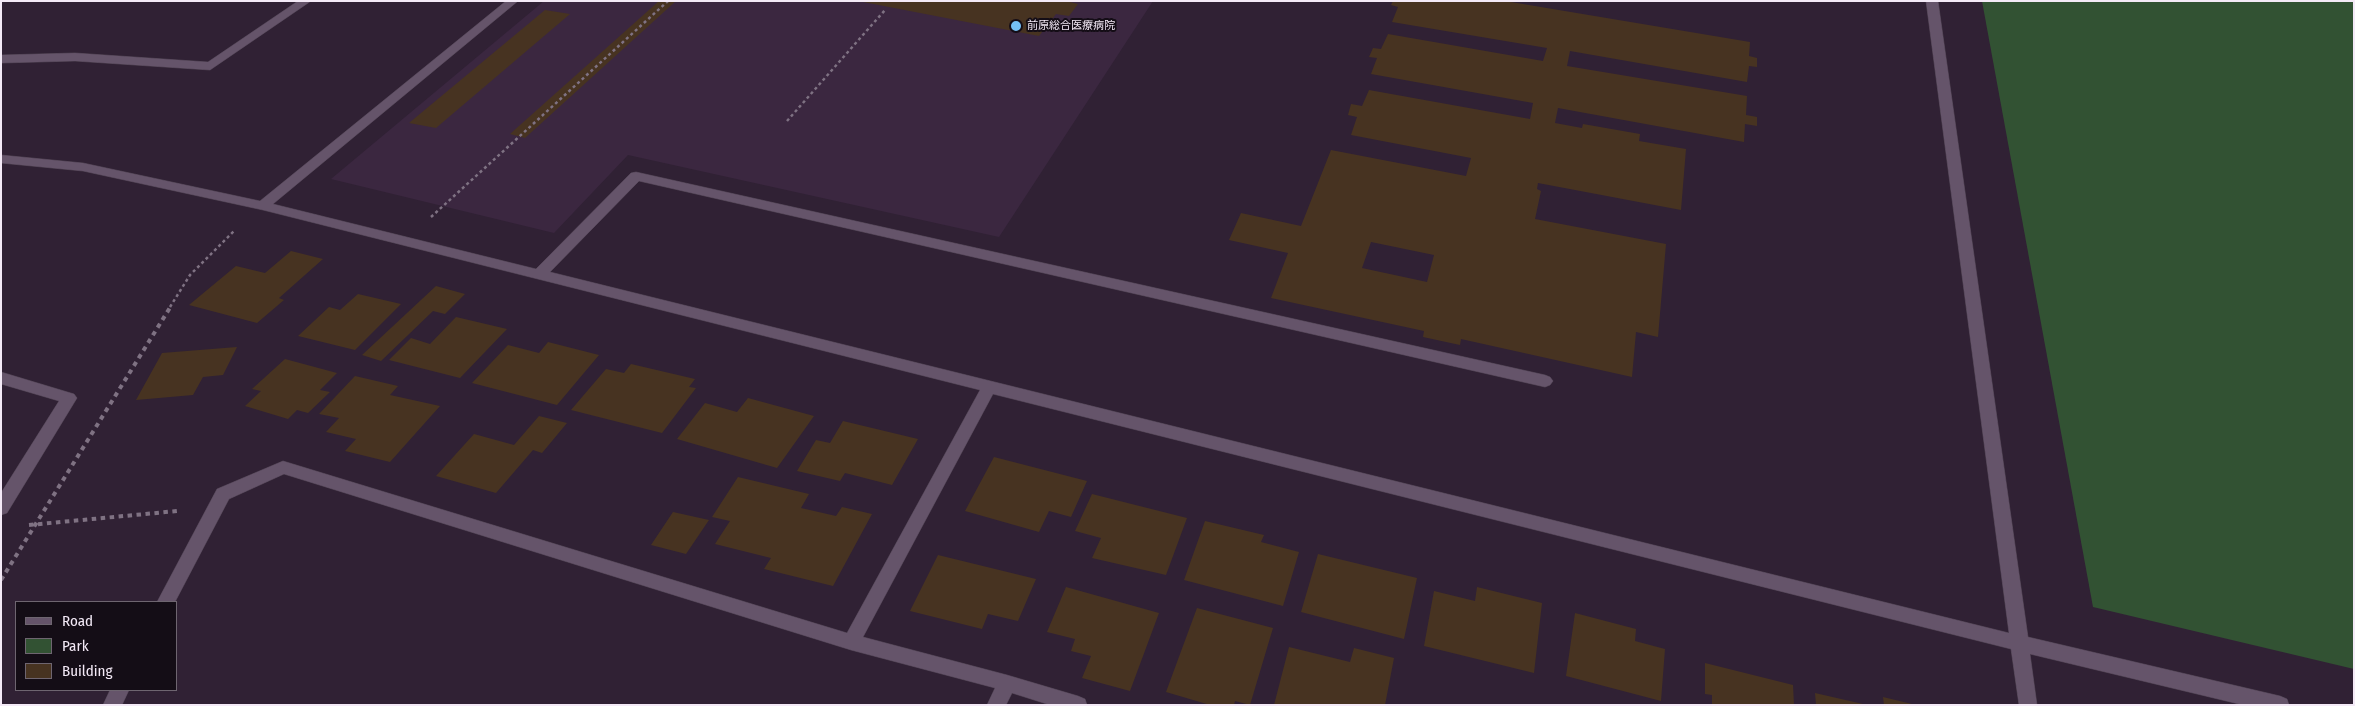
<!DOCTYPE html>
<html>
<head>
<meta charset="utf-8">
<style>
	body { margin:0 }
	#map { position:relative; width:2355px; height:706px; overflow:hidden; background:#302134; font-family:"Fira Sans Condensed",sans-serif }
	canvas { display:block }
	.frame { position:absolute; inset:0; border:2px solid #f4eaf7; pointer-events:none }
	.legend { position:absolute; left:15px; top:601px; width:162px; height:90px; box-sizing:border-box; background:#140d16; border:1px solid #6e6570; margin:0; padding:6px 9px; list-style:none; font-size:15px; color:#f4eaf7 }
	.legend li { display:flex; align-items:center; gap:10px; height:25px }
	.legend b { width:25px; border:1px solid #6e6570 }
</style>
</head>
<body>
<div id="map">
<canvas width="2355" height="706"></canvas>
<div class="frame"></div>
<ul class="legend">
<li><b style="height:6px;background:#65546a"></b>Road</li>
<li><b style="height:14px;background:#325233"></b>Park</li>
<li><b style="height:14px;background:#473321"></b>Building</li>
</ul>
</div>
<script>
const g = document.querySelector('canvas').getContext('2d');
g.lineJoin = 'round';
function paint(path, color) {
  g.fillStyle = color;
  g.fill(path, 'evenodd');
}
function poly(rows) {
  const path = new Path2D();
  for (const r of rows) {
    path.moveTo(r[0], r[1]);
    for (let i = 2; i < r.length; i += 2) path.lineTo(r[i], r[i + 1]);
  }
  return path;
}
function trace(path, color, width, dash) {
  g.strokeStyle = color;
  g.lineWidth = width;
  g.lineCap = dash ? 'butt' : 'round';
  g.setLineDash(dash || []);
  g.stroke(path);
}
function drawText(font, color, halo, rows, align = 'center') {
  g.font = font + ' "Fira Sans Condensed","Noto Sans JP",sans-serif';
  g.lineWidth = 4;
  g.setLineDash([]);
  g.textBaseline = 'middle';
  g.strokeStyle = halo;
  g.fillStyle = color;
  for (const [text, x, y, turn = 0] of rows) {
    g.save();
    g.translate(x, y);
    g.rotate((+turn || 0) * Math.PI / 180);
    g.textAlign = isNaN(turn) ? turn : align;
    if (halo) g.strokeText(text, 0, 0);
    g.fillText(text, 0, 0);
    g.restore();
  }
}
const built = poly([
	[544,1,1153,1,999,237,628,155,554,233,331,179]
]);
const green = poly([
	[1982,1,2354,1,2354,669,2093,607]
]);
const building = poly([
	[659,1,676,1,525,138,510,134],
	[858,1,1066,1,1078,4,1069,16,1056,14,1039,36],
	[1393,1,1505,1,1750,42,1749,56,1757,58,1757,67,1749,66,1747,82,1570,51,1567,66,1747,96,1746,115,1757,117,1757,126,1745,124,1744,142,1558,108,1555,123,1582,128,1583,124,1640,134,1639,141,1686,149,1681,210,1538,183,1537,189,1541,191,1535,219,1666,244,1658,337,1636,332,1632,377,1461,339,1460,345,1423,337,1424,331,1271,298,1288,253,1229,240,1241,213,1301,226,1331,150,1466,176,1471,158,1351,135,1357,117,1348,115,1351,104,1362,106,1369,90,1530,119,1533,103,1371,74,1377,58,1369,57,1373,48,1381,49,1388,34,1543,61,1547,48,1392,22,1398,7,1391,5],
	[1371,242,1434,255,1427,282,1362,268],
	[545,10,570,14,436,128,409,123],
	[291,251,323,259,279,298,284,300,257,323,189,305,236,266,265,273],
	[436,286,465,294,445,314,433,311,381,361,362,355],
	[358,294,401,304,355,350,298,336,329,307,340,310],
	[456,317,507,329,460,378,389,360,411,338,430,344],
	[548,342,599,355,557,405,472,383,508,345,539,353],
	[237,347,223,375,203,377,193,395,136,400,162,353],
	[285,359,337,373,320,390,330,392,308,413,297,410,288,419,245,406,261,391,252,389],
	[631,364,695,379,689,387,696,388,662,433,571,410,606,369,624,373],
	[355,376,398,386,390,395,440,406,390,462,345,451,356,439,326,432,339,418,319,414],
	[748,398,814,416,777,468,677,439,705,403,737,412],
	[539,416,567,423,542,453,533,450,496,493,436,476,474,434,514,445],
	[843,421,918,439,892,485,845,473,840,481,797,471,816,440,830,443],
	[994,457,1087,481,1071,517,1049,511,1039,532,965,511],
	[738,477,809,494,801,508,836,516,842,507,872,514,833,586,764,569,771,558,715,544,730,521,712,517],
	[1092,494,1187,518,1166,575,1092,558,1101,538,1075,531],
	[673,512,709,520,686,554,651,545],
	[1205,521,1264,535,1261,542,1299,552,1283,606,1184,580],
	[1318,554,1417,578,1404,639,1301,612],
	[938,555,1036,579,1018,621,988,614,982,629,910,611],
	[1066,587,1159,613,1130,691,1082,678,1091,656,1071,651,1075,639,1047,632],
	[1477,587,1542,603,1534,673,1424,646,1434,591,1475,601],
	[1197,608,1273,628,1250,705,1235,701,1234,705,1210,705,1166,692],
	[1575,613,1636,629,1635,641,1665,649,1661,701,1566,676],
	[1289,647,1350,662,1354,648,1394,658,1385,705,1274,705],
	[1705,663,1793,685,1794,705,1712,705,1712,695,1705,694],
	[1815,693,1863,704,1863,705,1816,705],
	[1883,697,1912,704,1912,705,1884,705]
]);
const pathFar1 = poly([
	[787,121,885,10],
	[431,217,668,1],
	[170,307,190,275,235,230]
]);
const path = poly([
	[29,525,177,511],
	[1,580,171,306]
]);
const minor = poly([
	[298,1,311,1,210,70,75,61,1,63,1,55,75,53,208,62,298,1],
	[506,1,518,1,273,204,536,269,631,173,636,172,1545,375,1550,377,1553,381,1550,385,1545,387,639,181,550,272,2009,633,1926,1,1938,1,2028,637,2280,696,2287,699,2289,705,2243,705,2030,654,2037,705,2019,705,2011,649,993,394,863,637,1007,675,1078,696,1085,699,1087,705,1050,705,1012,693,1006,705,987,705,995,688,851,650,284,474,229,499,175,602,157,602,217,489,283,461,847,633,980,390,263,210,83,171,1,163,1,155,83,163,260,201,506,1],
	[1,372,74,394,77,398,7,513,1,515,1,493,59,401,1,384,1,372],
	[110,690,129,690,122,705,103,705,110,690]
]);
const markers = [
	[1016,26,6,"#75c0f6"]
];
const farPoinames = [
	["前原総合医療病院",1027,26]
];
paint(built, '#3b2740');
paint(green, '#325233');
paint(building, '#473321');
trace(minor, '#4d4050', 1);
trace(pathFar1, '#7f7283', 2.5, [3, 3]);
trace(path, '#7f7283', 4, [4.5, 4.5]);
paint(minor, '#65546a');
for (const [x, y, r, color] of markers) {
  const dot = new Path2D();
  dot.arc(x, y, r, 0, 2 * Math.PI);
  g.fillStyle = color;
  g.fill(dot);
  trace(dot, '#140d16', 2);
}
drawText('11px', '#f4eaf7', '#140d16', farPoinames, 'left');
</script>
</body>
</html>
